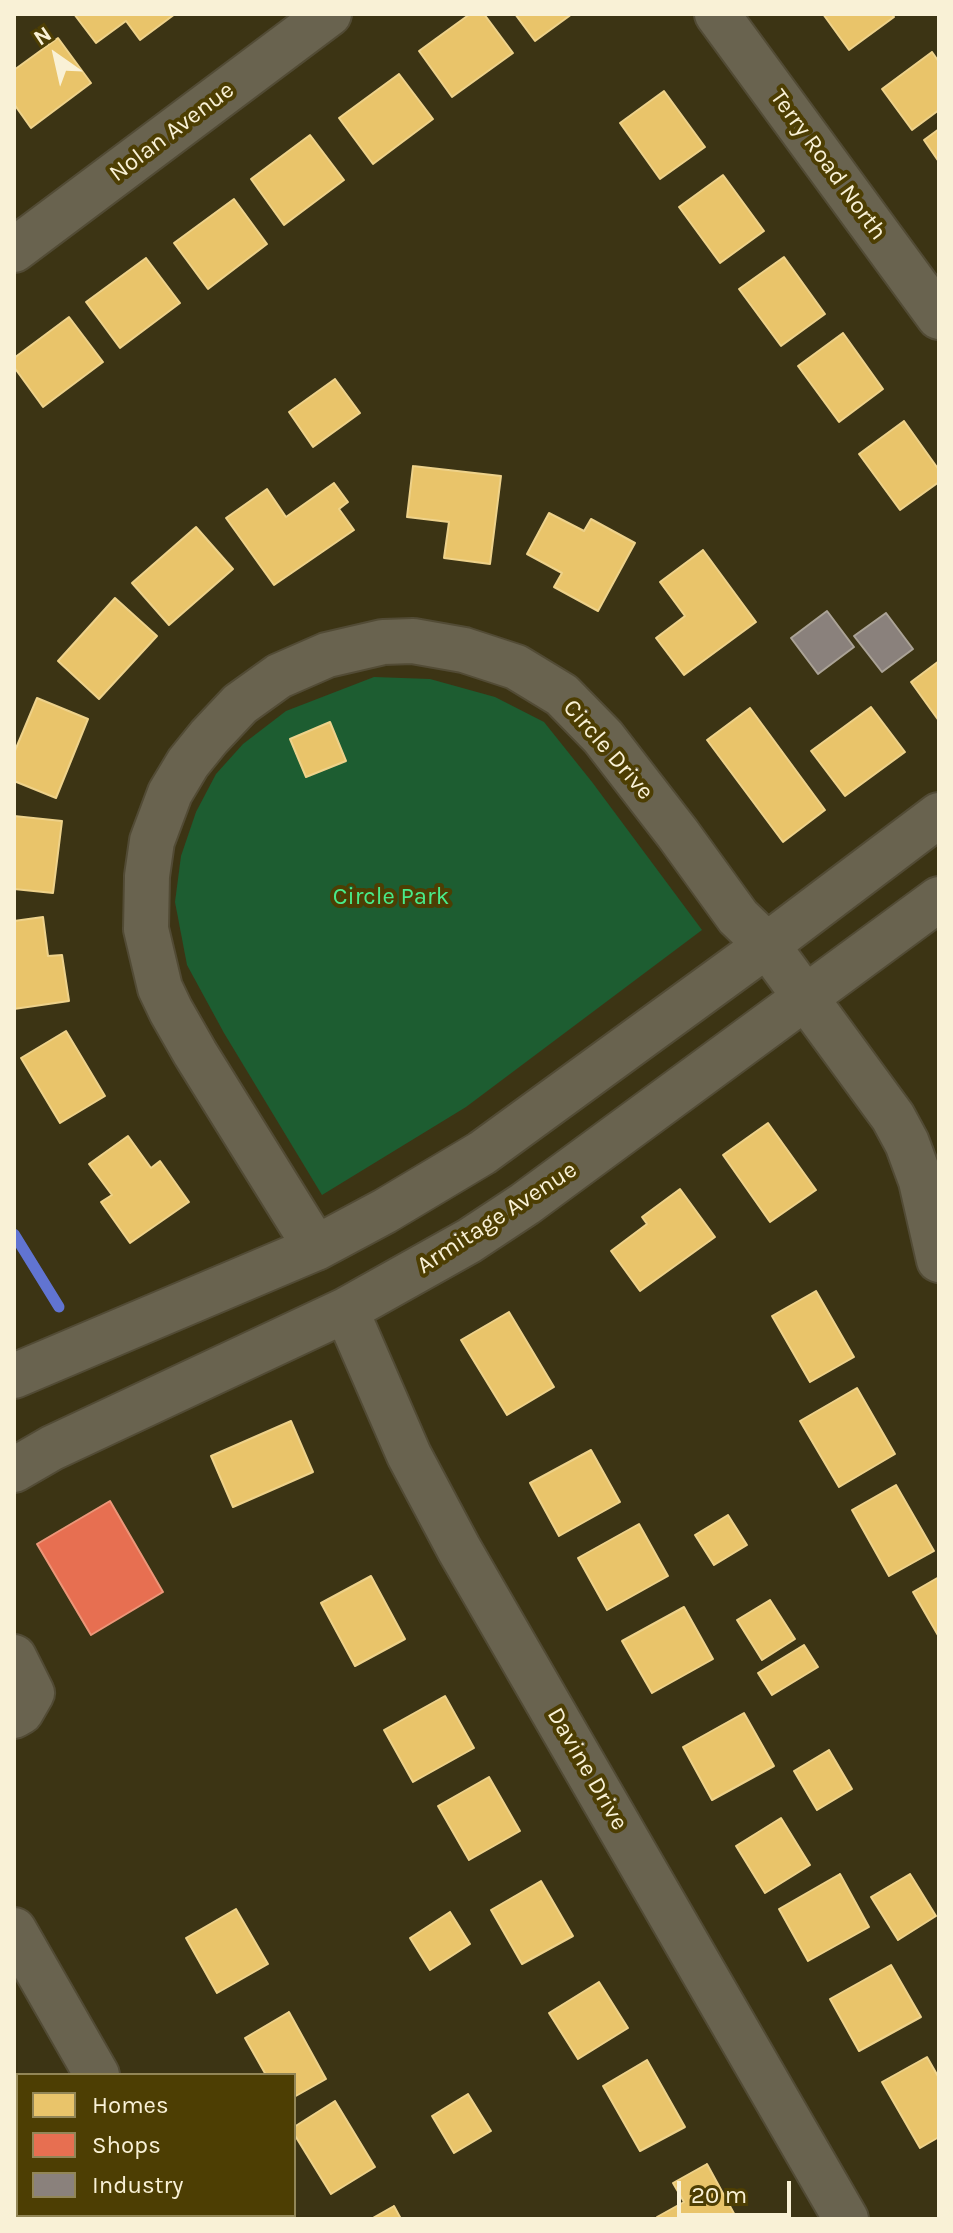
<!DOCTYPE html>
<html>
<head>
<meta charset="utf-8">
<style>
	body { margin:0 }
	#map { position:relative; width:953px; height:2233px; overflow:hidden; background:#3c3414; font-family:Karla,sans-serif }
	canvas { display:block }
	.frame { position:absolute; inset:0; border:16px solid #f9f1d6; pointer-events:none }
	.legend { position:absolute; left:16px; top:2073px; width:280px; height:144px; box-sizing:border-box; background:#4d3e03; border:2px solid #928657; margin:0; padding:10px 14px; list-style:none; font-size:24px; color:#f9f1d6 }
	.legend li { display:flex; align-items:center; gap:16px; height:40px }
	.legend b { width:40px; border:2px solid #928657 }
	.north { position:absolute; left:16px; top:16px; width:80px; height:80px; -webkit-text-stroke:6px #4d3e03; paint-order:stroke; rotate:326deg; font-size:22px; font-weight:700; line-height:32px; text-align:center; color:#f9f1d6 }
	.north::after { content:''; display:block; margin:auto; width:28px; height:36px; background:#f9f1d6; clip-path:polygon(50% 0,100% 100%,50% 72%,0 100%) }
	.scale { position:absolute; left:677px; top:2181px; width:114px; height:36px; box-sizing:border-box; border:4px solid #f9f1d6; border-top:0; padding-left:10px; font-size:24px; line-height:28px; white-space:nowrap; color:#f9f1d6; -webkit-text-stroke:6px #4d3e03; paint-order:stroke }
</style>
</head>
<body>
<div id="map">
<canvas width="953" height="2233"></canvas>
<div class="frame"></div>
<ul class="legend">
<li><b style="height:22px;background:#e9c46a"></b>Homes</li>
<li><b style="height:22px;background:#e76f51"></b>Shops</li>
<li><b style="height:22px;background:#8a817c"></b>Industry</li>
</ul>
<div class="north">N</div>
<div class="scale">20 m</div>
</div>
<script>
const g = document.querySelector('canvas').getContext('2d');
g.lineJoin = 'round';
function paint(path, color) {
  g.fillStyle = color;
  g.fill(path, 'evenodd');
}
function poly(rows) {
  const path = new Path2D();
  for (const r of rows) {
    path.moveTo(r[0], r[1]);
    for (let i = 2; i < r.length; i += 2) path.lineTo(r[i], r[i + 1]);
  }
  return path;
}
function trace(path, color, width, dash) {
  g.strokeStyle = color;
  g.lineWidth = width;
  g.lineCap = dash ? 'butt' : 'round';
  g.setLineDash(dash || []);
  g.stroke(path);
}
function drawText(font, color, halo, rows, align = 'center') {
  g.font = font + ' Karla,sans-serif';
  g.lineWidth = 8;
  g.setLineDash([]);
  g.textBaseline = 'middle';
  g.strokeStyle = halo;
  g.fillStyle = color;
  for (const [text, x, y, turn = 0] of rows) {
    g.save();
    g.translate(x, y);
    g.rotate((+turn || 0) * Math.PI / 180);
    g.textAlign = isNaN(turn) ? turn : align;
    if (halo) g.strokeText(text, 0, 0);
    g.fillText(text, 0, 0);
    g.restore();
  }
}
const green = poly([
	[374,677,430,679,495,697,544,722,592,782,702,930,466,1107,322,1195,224,1033,187,965,175,902,181,856,196,812,216,774,243,744,286,711]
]);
const homes = poly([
	[74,14,175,14,140,40,126,21,96,43,74,14],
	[470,14,484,14,513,53,452,97,419,51,470,14],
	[515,14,572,14,535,41,515,14],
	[823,14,891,14,894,17,849,50,823,14],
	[58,38,91,83,31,128,14,104,14,70,58,38],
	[932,52,939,62,939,110,912,130,882,89,932,52],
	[399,74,433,119,373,164,339,118,399,74],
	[664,91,705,147,660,179,620,123,664,91],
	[939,129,939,162,924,140,939,129],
	[310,135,344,180,284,225,251,179,310,135],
	[723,175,764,231,720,263,679,207,723,175],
	[234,199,267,244,208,289,174,243,234,199],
	[784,257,825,314,781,346,739,289,784,257],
	[146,258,180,303,120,348,86,302,146,258],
	[69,317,103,362,43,407,14,367,14,358,69,317],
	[843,333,883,389,839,422,798,366,843,333],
	[335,379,360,413,313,447,289,412,335,379],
	[904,421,939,470,939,482,900,510,859,454,904,421],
	[413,466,501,476,490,564,444,558,449,522,407,517,413,466],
	[334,483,348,502,339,509,354,530,274,585,226,518,267,489,286,517,334,483],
	[549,513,584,531,591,519,635,543,598,611,554,587,562,573,527,554,549,513],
	[196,527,233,569,169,625,132,583,196,527],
	[703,550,756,622,684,675,656,638,685,616,660,582,703,550],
	[115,598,157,636,99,699,58,661,115,598],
	[939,661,939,721,911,682,939,661],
	[37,698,88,719,56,798,14,781,14,753,37,698],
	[871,707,905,752,845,796,811,751,871,707],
	[750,708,825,810,783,842,707,740,750,708],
	[330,722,346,761,306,777,290,739,330,722],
	[14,816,62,821,53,893,14,889,14,816],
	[43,917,48,956,62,955,69,1001,14,1009,14,921,43,917],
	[66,1031,105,1096,60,1123,21,1058,66,1031],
	[768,1123,816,1190,770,1222,723,1155,768,1123],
	[128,1136,151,1168,160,1161,189,1202,130,1243,101,1202,112,1195,89,1164,128,1136],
	[680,1189,715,1237,640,1291,611,1251,647,1224,642,1217,680,1189],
	[816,1291,854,1357,810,1382,772,1316,816,1291],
	[509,1312,554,1387,507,1415,461,1340,509,1312],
	[857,1388,895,1454,839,1487,800,1421,857,1388],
	[291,1421,313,1472,233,1507,211,1456,291,1421],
	[591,1450,620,1502,559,1536,530,1483,591,1450],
	[896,1485,934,1551,889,1576,852,1510,896,1485],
	[728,1515,747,1545,714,1565,695,1535,728,1515],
	[639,1524,668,1576,607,1610,578,1558,639,1524],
	[371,1576,405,1639,355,1666,321,1603,371,1576],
	[939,1577,939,1637,913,1592,939,1577],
	[770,1600,795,1639,762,1660,737,1620,770,1600],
	[684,1607,713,1659,652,1693,622,1641,684,1607],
	[804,1645,818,1667,772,1695,758,1673,804,1645],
	[445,1696,474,1748,413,1782,384,1730,445,1696],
	[744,1713,774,1766,712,1800,683,1747,744,1713],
	[829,1750,852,1789,817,1810,794,1771,829,1750],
	[489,1777,520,1831,469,1860,438,1806,489,1777],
	[781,1818,810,1865,765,1893,736,1846,781,1818],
	[840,1874,869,1927,808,1961,779,1909,840,1874],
	[910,1874,936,1916,898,1940,871,1897,910,1874],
	[541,1881,573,1936,522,1964,491,1910,541,1881],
	[236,1909,268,1964,217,1993,186,1938,236,1909],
	[450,1912,470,1944,430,1970,410,1938,450,1912],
	[891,1965,921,2017,859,2051,830,1999,891,1965],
	[599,1982,628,2028,578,2059,549,2013,599,1982],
	[289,2012,326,2079,294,2097,294,2075,266,2075,245,2038,289,2012],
	[927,2057,939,2078,939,2137,920,2148,882,2082,927,2057],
	[647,2060,685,2127,640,2151,603,2086,647,2060],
	[468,2094,491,2131,454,2153,432,2116,468,2094],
	[335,2101,375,2167,331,2194,294,2134,294,2127,335,2101],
	[707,2164,737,2219,658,2219,657,2217,684,2202,673,2183,707,2164],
	[394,2206,401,2219,371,2219,394,2206]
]);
const shops = poly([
	[110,1501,163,1592,91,1635,37,1544,110,1501]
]);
const industry = poly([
	[827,611,854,647,818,674,791,638,827,611],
	[886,613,913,649,882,672,854,636,886,613]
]);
const stream = poly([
	[14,1234,59,1307]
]);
const minor = poly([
	[717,14,939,317],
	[14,250,329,14],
	[316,1248,195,1053,171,1011,160,988,146,929,147,876,152,841,170,793,188,763,209,737,240,704,279,676,327,655,383,642,413,641,464,650,516,667,562,695,603,737,678,834,738,917,767,945,893,1117,907,1143,921,1181,939,1260],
	[346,1310,409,1455,459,1549,846,2219],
	[14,1376,316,1248,385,1211,482,1153,767,945,939,815],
	[14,1470,52,1448,346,1310,469,1241,525,1204,939,899],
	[14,1657,32,1693,21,1712,14,1716],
	[14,1930,97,2075],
	[177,2215,180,2219]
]);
const streetNames = [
	["Nolan Avenue",172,132,-37],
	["Terry Road North",828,165,54],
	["Circle Drive",608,750,49],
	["Armitage Avenue",497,1218,-33],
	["Davine Drive",587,1769,60]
];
const parkNames = [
	["Circle Park",391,897]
];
paint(green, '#1d5d31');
paint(homes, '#e9c46a');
trace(homes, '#eed28a', 2);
paint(shops, '#e76f51');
trace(shops, '#ec9679', 2);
paint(industry, '#8a817c');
trace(industry, '#aba397', 2);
trace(stream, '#6174d1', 11);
trace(minor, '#524b35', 48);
trace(minor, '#69634f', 44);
drawText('24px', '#f9f1d6', '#4d3e03', streetNames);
drawText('24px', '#48eb89', '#4d3e03', parkNames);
</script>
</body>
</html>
